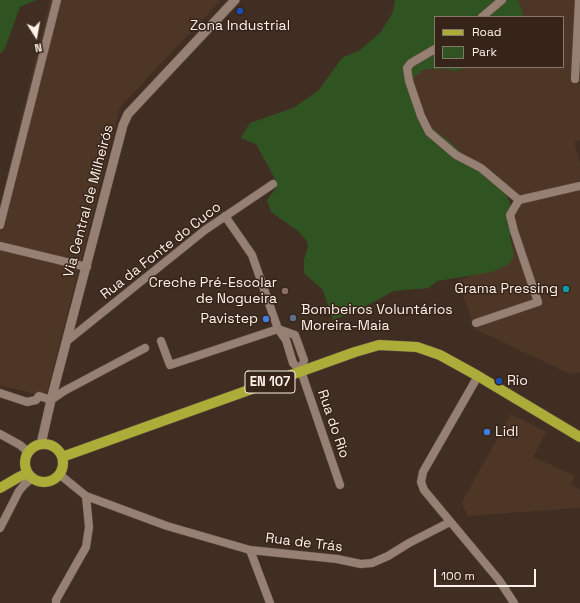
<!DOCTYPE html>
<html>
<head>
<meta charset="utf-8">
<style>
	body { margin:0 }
	#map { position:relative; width:580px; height:603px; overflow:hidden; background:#402e23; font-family:"Space Grotesk",sans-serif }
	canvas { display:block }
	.legend { position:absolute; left:434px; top:16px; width:130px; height:52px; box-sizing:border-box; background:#362419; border:1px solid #86766c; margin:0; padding:5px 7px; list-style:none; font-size:12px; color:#fdf1e9 }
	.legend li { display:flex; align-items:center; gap:8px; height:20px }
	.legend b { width:20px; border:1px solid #86766c }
	.north { position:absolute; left:16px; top:16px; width:40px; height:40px; -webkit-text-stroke:3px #362419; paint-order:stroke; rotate:169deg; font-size:11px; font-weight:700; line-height:16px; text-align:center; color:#fdf1e9 }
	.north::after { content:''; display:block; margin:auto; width:14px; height:18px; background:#fdf1e9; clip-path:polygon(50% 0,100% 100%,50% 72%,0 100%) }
	.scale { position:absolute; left:434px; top:569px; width:102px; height:18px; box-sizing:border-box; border:2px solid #fdf1e9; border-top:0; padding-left:5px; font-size:12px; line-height:14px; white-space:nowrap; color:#fdf1e9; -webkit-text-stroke:3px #362419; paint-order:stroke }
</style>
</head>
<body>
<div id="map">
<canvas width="580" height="603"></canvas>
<ul class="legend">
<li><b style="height:5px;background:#acac38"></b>Road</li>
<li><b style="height:11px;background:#305421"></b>Park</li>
</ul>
<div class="north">N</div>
<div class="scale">100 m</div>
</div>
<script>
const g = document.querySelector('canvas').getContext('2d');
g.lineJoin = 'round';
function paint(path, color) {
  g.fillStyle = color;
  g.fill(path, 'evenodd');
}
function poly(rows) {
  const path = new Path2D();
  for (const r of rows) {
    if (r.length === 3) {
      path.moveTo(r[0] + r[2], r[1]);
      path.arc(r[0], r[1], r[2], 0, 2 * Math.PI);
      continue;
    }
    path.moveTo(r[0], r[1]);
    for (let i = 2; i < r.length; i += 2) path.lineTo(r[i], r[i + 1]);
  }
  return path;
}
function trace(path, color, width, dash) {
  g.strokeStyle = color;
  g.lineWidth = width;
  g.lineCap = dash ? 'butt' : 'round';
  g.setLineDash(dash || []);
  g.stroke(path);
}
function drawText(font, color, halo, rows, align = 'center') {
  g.font = font + ' "Space Grotesk",sans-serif';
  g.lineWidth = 3;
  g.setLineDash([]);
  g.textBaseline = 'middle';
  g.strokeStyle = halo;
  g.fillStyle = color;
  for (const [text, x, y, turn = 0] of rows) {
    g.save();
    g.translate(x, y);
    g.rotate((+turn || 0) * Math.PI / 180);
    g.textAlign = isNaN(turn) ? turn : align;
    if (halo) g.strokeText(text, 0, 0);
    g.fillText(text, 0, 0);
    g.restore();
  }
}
const built = poly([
	[50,0,221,0,120,107,46,397,0,385,0,205],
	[510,0,580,0,580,140,574,142,580,163,580,372,570,374,475,329,458,281,512,258,513,201,423,128,403,72,435,51,435,67,563,67,563,17,485,17],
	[511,414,546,432,533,457,575,476,571,484,580,490,580,508,467,516,462,502]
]);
const green = poly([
	[0,0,36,0,20,7,5,48,0,54],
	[395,0,518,0,524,17,435,17,435,67,468,67,456,71,445,69,425,69,414,77,411,84,421,113,431,127,449,141,505,193,510,203,511,211,510,236,514,256,509,264,492,272,437,281,429,288,394,291,359,310,333,320,323,290,304,273,304,260,308,246,307,241,298,231,271,212,267,200,276,188,274,177,256,144,241,138,250,123,293,108,318,91,342,58,360,50,381,32,393,12]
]);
const minor = poly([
	[482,17,502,0],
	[435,49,411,63,407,68,409,81,421,116,429,132,456,155,481,168,519,200],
	[575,79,579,0],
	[225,216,252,255,278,329,286,340,293,363,301,371,340,485],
	[0,225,57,0],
	[0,246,87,267],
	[476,323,538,302,514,231,510,215,519,200,580,186],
	[278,329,295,335,304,360,301,371],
	[67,341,205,230,273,184],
	[161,341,170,365,278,329],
	[478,376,423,472,421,482,424,490,499,580,514,603],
	[0,393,27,402,36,400,39,396,51,400,64,391,145,348],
	[0,434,20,445,28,452],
	[59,474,86,496,167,526,250,550,337,559,361,564,372,563,388,556,409,543,450,522],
	[0,528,19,491,24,485,32,478],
	[250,550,270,603],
	[56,603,56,600,86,547,89,527,86,496]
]);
const tertiary = poly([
	[41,444,51,400,123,125,128,114,235,0]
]);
const primary = poly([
	[44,463,19],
	[62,457,355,352,379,345,417,347,440,355,478,376,580,437],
	[0,488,19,477,28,473]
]);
const markers = [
	[240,11,4,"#1a4fb4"],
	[566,289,4,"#0f9aa8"],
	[285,291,4,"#8d6e63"],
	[293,318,4,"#5c6f8a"],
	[266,319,4,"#3f7fe0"],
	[499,381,4,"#1a4fb4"],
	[487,432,4,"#3f7fe0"]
];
const shields = [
	[270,382,50]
];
const shieldNames = [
	["EN 107",270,382]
];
const poiNames = [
	["Zona Industrial",240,26,"center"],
	["Creche Pré-Escolar",277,283],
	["de Nogueira",277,299],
	["Grama Pressing",558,289],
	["Bombeiros Voluntários",301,310,"left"],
	["Moreira-Maia",301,326,"left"],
	["Pavistep",258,319],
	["Rio",507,381,"left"],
	["Lidl",495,432,"left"]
];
const streetNames = [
	["Via Central de Milheirós",89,201,-75],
	["Rua da Fonte do Cuco",161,251,-38],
	["Rua do Rio",333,424,71],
	["Rua de Trás",304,543,7]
];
paint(built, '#4e3626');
paint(green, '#305421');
trace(minor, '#5a4b40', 9);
trace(tertiary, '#5a4b40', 10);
trace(primary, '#5a4b40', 11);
trace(minor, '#968073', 8);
trace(tertiary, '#968073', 9);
trace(primary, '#acac38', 10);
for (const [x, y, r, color] of markers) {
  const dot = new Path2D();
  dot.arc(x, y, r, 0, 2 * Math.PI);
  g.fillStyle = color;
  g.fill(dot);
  trace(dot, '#362419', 1.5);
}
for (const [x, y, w] of shields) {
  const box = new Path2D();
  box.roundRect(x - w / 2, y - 11, w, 22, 3);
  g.fillStyle = '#362419';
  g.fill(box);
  trace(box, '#fdf1e9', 1);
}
drawText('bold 13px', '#fdf1e9', null, shieldNames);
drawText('14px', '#fdf1e9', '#362419', poiNames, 'right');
drawText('14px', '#fdf1e9', '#362419', streetNames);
</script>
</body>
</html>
